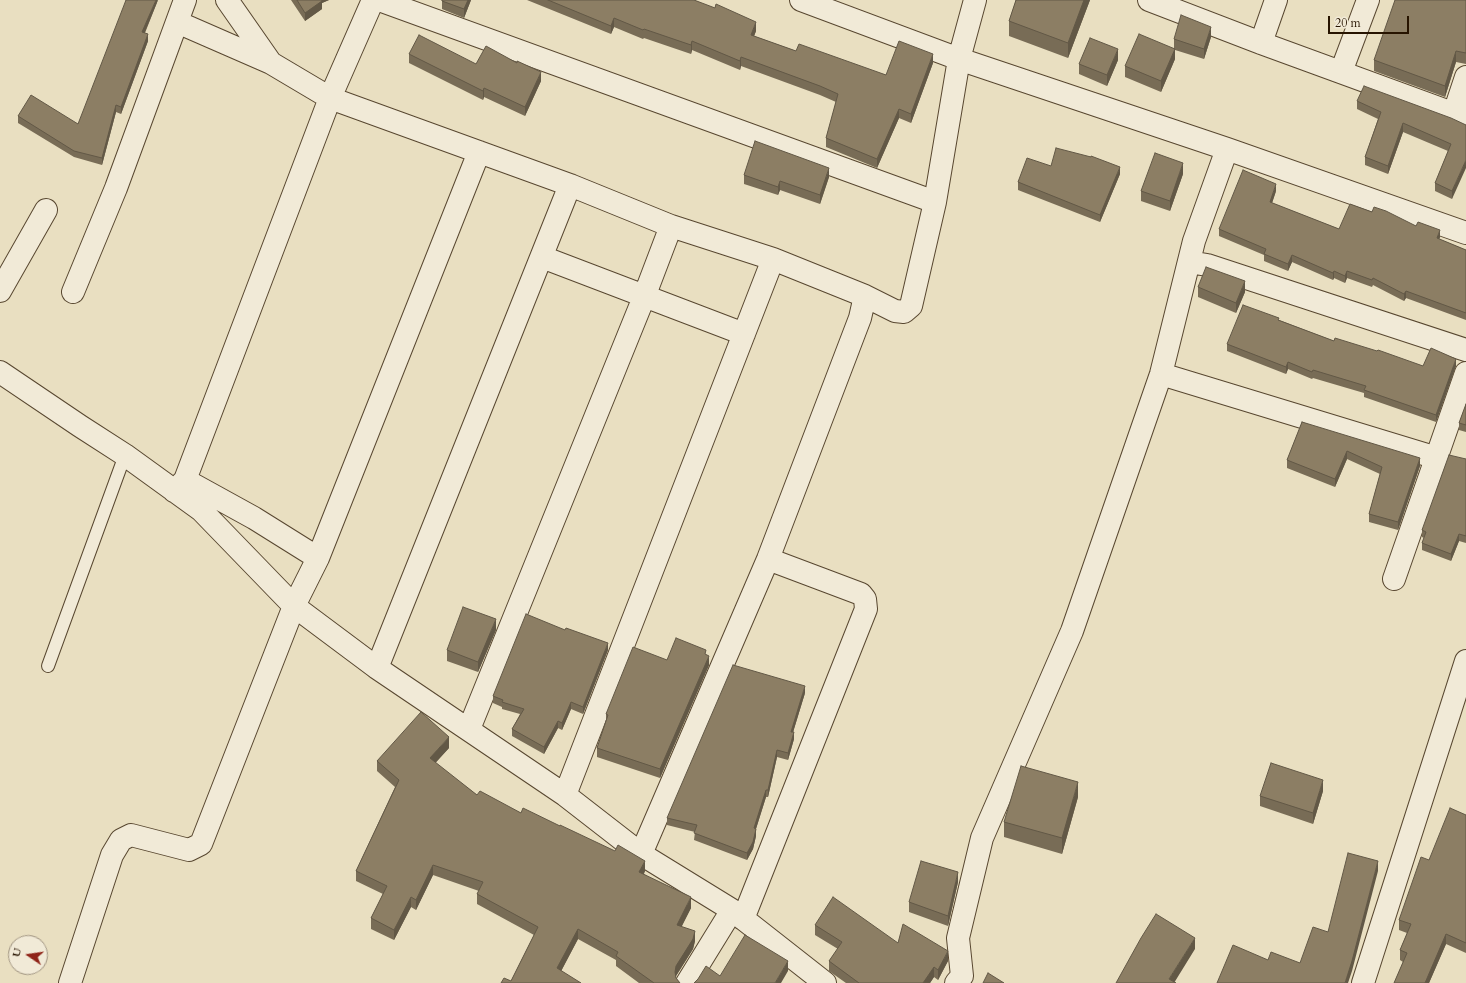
<!DOCTYPE html>
<html>
<head>
<meta charset="utf-8">
<style>
	body { margin:0 }
	#map { position:relative; width:1466px; height:983px; overflow:hidden; background:#e9dfc1; font-family:Cardo,serif }
	canvas { display:block }
	.north { position:absolute; left:8px; top:935px; width:40px; height:40px; box-sizing:border-box; background:#f1ead7; border:1px solid #a09481; border-radius:50%; rotate:283deg; font-size:11px; font-weight:700; line-height:16px; text-align:center; color:#271400 }
	.north::after { content:''; display:block; margin:auto; width:14px; height:18px; background:#8f2418; clip-path:polygon(50% 0,100% 100%,50% 72%,0 100%) }
	.scale { position:absolute; left:1328px; top:16px; width:81px; height:18px; box-sizing:border-box; border:2px solid #271400; border-top:0; padding-left:5px; font-size:12px; line-height:14px; white-space:nowrap; color:#271400; -webkit-text-stroke:3px #f1ead7; paint-order:stroke }
</style>
</head>
<body>
<div id="map">
<canvas width="1466" height="983"></canvas>
<div class="north">U</div>
<div class="scale">20 m</div>
</div>
<script>
const g = document.querySelector('canvas').getContext('2d');
g.lineJoin = 'round';
function poly(rows) {
  const path = new Path2D();
  for (const r of rows) {
    path.moveTo(r[0], r[1]);
    for (let i = 2; i < r.length; i += 2) path.lineTo(r[i], r[i + 1]);
  }
  return path;
}
function trace(path, color, width, dash) {
  g.strokeStyle = color;
  g.lineWidth = width;
  g.lineCap = dash ? 'butt' : 'round';
  g.setLineDash(dash || []);
  g.stroke(path);
}
function paint(path, color) {
  g.fillStyle = color;
  g.fill(path, 'evenodd');
}
const lane = poly([
	[48,666,125,455]
]);
const street = poly([
	[227,0,271,63,330,98,570,185,671,226,773,259,865,296,895,311,904,312,911,306,935,202,959,59,975,0],
	[379,0,935,202],
	[801,0,959,59,1227,149,1466,233],
	[1149,0,1261,43,1466,118],
	[177,22,271,63],
	[1261,43,1276,0],
	[1341,72,1368,0],
	[1454,113,1466,77],
	[542,257,744,334],
	[1189,262,1207,265,1466,350],
	[0,291,46,210],
	[73,292,116,188,185,0],
	[0,372,80,426,125,455,201,510,294,606,377,668,565,795,641,854,732,910,825,983],
	[1161,374,1437,458],
	[185,480,254,518,318,558],
	[174,491,185,480,330,98,373,0],
	[1394,579,1466,373],
	[377,668,570,185],
	[469,729,644,297,671,226],
	[565,795,773,259],
	[641,854,768,559,860,318,865,296],
	[743,919,866,609,865,599,861,594,768,559],
	[70,983,112,855,121,840,131,835,189,850,201,844,294,606,318,558,479,152],
	[687,983,732,910],
	[956,983,962,976,958,938,982,838,1072,631,1161,374,1194,241,1227,149],
	[1363,983,1466,661]
]);
const wall = poly([
	[158,0,145,33,148,41,121,114,116,112,102,165,74,157,18,123,18,116,78,124],
	[291,0,329,0,322,3,322,9,305,21],
	[471,0,464,18,442,9,442,1],
	[527,0,694,0,756,31,754,36,796,51,886,75,933,63,911,123,899,118,877,168,826,147,826,138,836,102,820,95,741,66,740,70,692,50,691,54,644,38,643,39,614,27,611,34],
	[1016,0,1090,0,1068,58,1009,36,1009,21],
	[1466,0,1466,64,1456,62,1445,97,1374,71,1374,60],
	[1211,37,1204,59,1175,50,1175,59,1161,92,1125,77,1125,66,1174,48,1174,39],
	[409,54,476,64,541,81,525,116,484,97,483,100,409,63],
	[1118,60,1107,86,1079,74,1079,64],
	[1357,101,1466,125,1452,199,1435,191,1435,183,1448,151,1403,132,1388,174,1365,165,1365,157,1378,119,1357,109],
	[1051,166,1120,174,1100,222,1018,190,1018,182],
	[1183,174,1170,211,1141,201,1141,191],
	[744,175,829,177,820,204,780,190,778,195,744,184],
	[1276,191,1272,203,1339,229,1372,212,1416,226,1440,237,1439,239,1466,250,1466,320,1406,298,1404,301,1373,285,1372,287,1347,278,1345,283,1334,278,1333,280,1292,262,1288,271,1264,261,1264,255,1219,236,1219,229],
	[1198,287,1245,292,1236,313,1198,297],
	[1279,320,1334,341,1423,366,1456,366,1436,422,1364,397,1364,393,1313,378,1312,379,1288,369,1286,374,1227,351,1227,344],
	[1466,404,1466,432,1459,430,1459,423],
	[1302,422,1420,466,1398,530,1369,522,1369,514,1380,474,1347,459,1335,487,1287,468,1287,460],
	[1466,459,1466,543,1459,541,1451,561,1422,550,1422,543,1424,538,1422,537,1422,530],
	[496,630,478,672,447,661,447,650],
	[608,650,583,714,571,709,562,730,558,728,544,754,512,736,512,729,520,714,502,709,502,707,493,703,493,696],
	[706,655,709,665,660,778,597,757,597,748,606,720,606,714,667,660],
	[805,693,793,732,794,739,788,760,777,757,768,797,766,797,756,829,756,836,753,849,747,860,694,840,695,832,667,825,667,818],
	[449,748,435,763,477,795,521,813,645,871,644,874,691,908,681,927,695,941,693,949,676,976,676,978,680,983,639,983,616,966,616,960,578,939,561,971,511,981,534,935,477,904,477,894,479,891,433,875,416,910,411,907,394,940,371,929,371,918,383,894,356,881,356,871,395,787,377,771,377,761],
	[1323,791,1313,824,1260,806,1260,796],
	[1078,797,1062,854,1004,837,1004,822],
	[1466,815,1466,953,1446,944,1429,983,1394,983,1403,962,1400,960,1400,950,1407,933,1399,930,1399,920,1429,860],
	[958,882,948,926,909,912,909,902],
	[815,925,898,943,948,961,938,980,934,977,930,983,846,983,829,971,829,961,838,949,815,935]
]);
const shadedWall = poly([
	[156,0,158,0,142,39,142,32],
	[319,0,329,0,322,3,322,9,305,21,305,13],
	[468,0,471,0,464,18,464,9],
	[1084,0,1090,0,1068,58,1068,43],
	[614,18,614,27,611,34,611,26],
	[756,22,756,31,751,44,751,35],
	[1211,27,1211,37,1204,59,1204,49],
	[148,34,148,41,121,114,121,107],
	[692,41,692,50,691,54,691,45],
	[1118,49,1118,60,1107,86,1107,75],
	[1175,49,1175,59,1161,92,1161,81],
	[1456,51,1456,62,1445,97,1445,86],
	[933,54,933,63,911,123,911,114],
	[741,57,741,66,740,70,740,61],
	[541,72,541,81,525,116,525,107],
	[484,88,484,97,483,100,483,91],
	[116,105,116,112,102,165,102,158],
	[899,109,899,118,877,168,877,159],
	[1403,123,1403,132,1388,174,1388,166],
	[1466,160,1466,168,1452,199,1452,191],
	[1183,163,1183,174,1170,211,1170,201],
	[1120,167,1120,174,1100,222,1100,215],
	[829,168,829,177,820,204,820,195],
	[780,181,780,190,778,195,778,187],
	[1276,184,1276,191,1270,209,1270,202],
	[1440,230,1440,237,1437,245,1437,238],
	[1292,255,1292,262,1288,271,1288,264],
	[1334,271,1334,278,1333,280,1333,273],
	[1347,271,1347,278,1345,283,1345,276],
	[1245,281,1245,292,1236,313,1236,303],
	[1406,291,1406,298,1404,301,1404,294],
	[1456,359,1456,366,1436,422,1436,415],
	[1288,362,1288,369,1286,374,1286,367],
	[1347,451,1347,459,1335,487,1335,479],
	[1420,458,1420,466,1398,530,1398,522],
	[1459,534,1459,541,1451,561,1451,554],
	[496,619,496,630,478,672,478,662],
	[608,643,608,650,583,714,583,707],
	[709,656,709,665,660,778,660,769],
	[805,686,805,693,791,739,791,732],
	[571,702,571,709,562,730,562,723],
	[558,721,558,728,544,754,544,747],
	[794,732,794,739,788,760,788,753],
	[449,737,449,748,430,769,430,758],
	[777,750,777,757,768,797,768,790],
	[1323,780,1323,791,1313,824,1313,813],
	[1078,782,1078,797,1062,854,1062,838],
	[766,790,766,797,754,835,754,828],
	[756,829,756,836,753,849,747,860,747,853],
	[645,861,645,871,639,882,639,872],
	[1378,861,1378,871,1352,971,1348,983,1345,983],
	[433,865,433,875,416,910,416,900],
	[958,872,958,882,948,926,948,916],
	[411,897,411,907,394,940,394,930],
	[691,897,691,908,677,936,677,925],
	[578,929,578,939,557,979,557,968],
	[695,931,695,941,693,949,676,976,675,982,675,972,676,966],
	[1446,934,1446,944,1429,983,1425,983],
	[1195,938,1195,949,1174,983,1169,979],
	[948,951,948,961,938,980,938,970],
	[788,961,788,971,781,983,775,983],
	[934,967,934,977,930,983,923,983]
]);
const building = poly([
	[126,0,156,0,142,32,148,34,121,107,116,105,102,158,74,151,18,116,31,95,78,124,126,0],
	[297,0,322,0,322,1,305,13,297,0],
	[442,0,468,0,464,9,442,1,442,0],
	[548,0,694,0,715,8,716,4,756,22,751,35,796,51,799,44,886,75,899,41,933,54,911,114,899,109,877,159,826,138,838,94,820,86,741,57,740,61,692,41,691,45,644,29,643,30,614,18,611,26,548,0],
	[1016,0,1084,0,1068,43,1009,21,1016,0],
	[1395,0,1466,0,1466,53,1456,51,1445,86,1374,60,1395,0],
	[1181,15,1211,27,1204,49,1174,39,1181,15],
	[1139,34,1175,49,1161,81,1125,66,1139,34],
	[419,35,476,64,486,46,517,63,517,61,541,72,525,107,484,88,483,91,409,54,419,35],
	[1090,38,1118,49,1107,75,1079,64,1090,38],
	[1364,86,1451,118,1466,125,1466,160,1452,191,1435,183,1451,144,1403,123,1388,166,1365,157,1381,112,1357,101,1364,86],
	[755,141,829,168,820,195,780,181,778,187,744,175,755,141],
	[1056,148,1091,157,1091,156,1120,167,1100,215,1018,182,1027,158,1051,166,1056,148],
	[1155,153,1183,163,1170,201,1141,191,1155,153],
	[1243,170,1276,184,1270,202,1339,229,1350,204,1372,212,1374,207,1386,211,1416,226,1418,222,1440,230,1437,238,1466,250,1466,313,1406,291,1404,294,1373,278,1372,280,1347,271,1345,276,1334,271,1333,273,1292,255,1288,264,1264,254,1266,249,1219,229,1243,170],
	[1206,267,1245,281,1236,303,1198,287,1206,267],
	[1243,305,1279,318,1278,320,1334,341,1335,338,1377,351,1378,350,1423,366,1431,348,1456,359,1436,415,1364,390,1366,386,1313,370,1312,372,1288,362,1286,367,1227,344,1243,305],
	[1466,404,1466,425,1459,423,1466,404],
	[1302,422,1420,458,1398,522,1369,514,1382,467,1347,451,1335,479,1287,460,1302,422],
	[1449,455,1466,459,1466,536,1459,534,1451,554,1422,543,1426,532,1422,530,1449,455],
	[463,607,496,619,478,662,447,650,463,607],
	[526,614,565,630,566,628,608,643,583,707,571,702,562,723,558,721,544,747,512,729,524,709,502,702,503,700,493,696,526,614],
	[676,638,706,650,705,654,709,656,660,769,597,748,608,715,606,714,633,647,667,660,676,638],
	[733,665,805,686,791,732,794,732,788,753,777,750,768,790,766,790,754,828,756,829,753,842,747,853,694,833,697,825,667,818,733,665],
	[421,712,449,737,430,758,477,795,480,791,521,813,523,808,560,826,560,825,615,851,618,845,645,861,639,872,691,897,677,925,695,931,693,939,676,966,675,972,676,978,680,983,654,983,616,956,618,952,578,929,557,968,581,983,501,983,504,978,511,981,538,927,477,894,483,882,433,865,416,900,411,897,394,930,371,918,387,886,356,871,399,780,377,761,421,712],
	[1271,763,1323,780,1313,813,1260,796,1271,763],
	[1021,766,1078,782,1062,838,1004,822,1021,766],
	[1450,808,1466,815,1466,943,1446,934,1425,983,1394,983,1407,953,1400,950,1411,924,1399,920,1421,857,1429,860,1450,808],
	[1348,853,1378,861,1352,961,1345,983,1217,983,1233,945,1268,960,1271,952,1300,963,1313,927,1328,932,1348,853],
	[921,861,958,872,948,916,909,902,921,861],
	[833,897,898,943,903,924,948,951,938,970,934,967,923,983,859,983,829,961,842,942,815,925,833,897],
	[1156,914,1195,938,1169,979,1176,983,1116,983,1141,938,1156,914],
	[745,935,788,961,775,983,694,983,698,979,706,966,720,976,745,935],
	[988,973,1004,983,983,983,988,973]
]);
trace(lane, '#584730', 14);
trace(street, '#584730', 24);
trace(lane, '#f1ead7', 12);
trace(street, '#f1ead7', 22);
paint(wall, '#786c56');
paint(shadedWall, '#625846');
paint(building, '#8c7e64');
trace(building, '#625846', 1);
</script>
</body>
</html>
